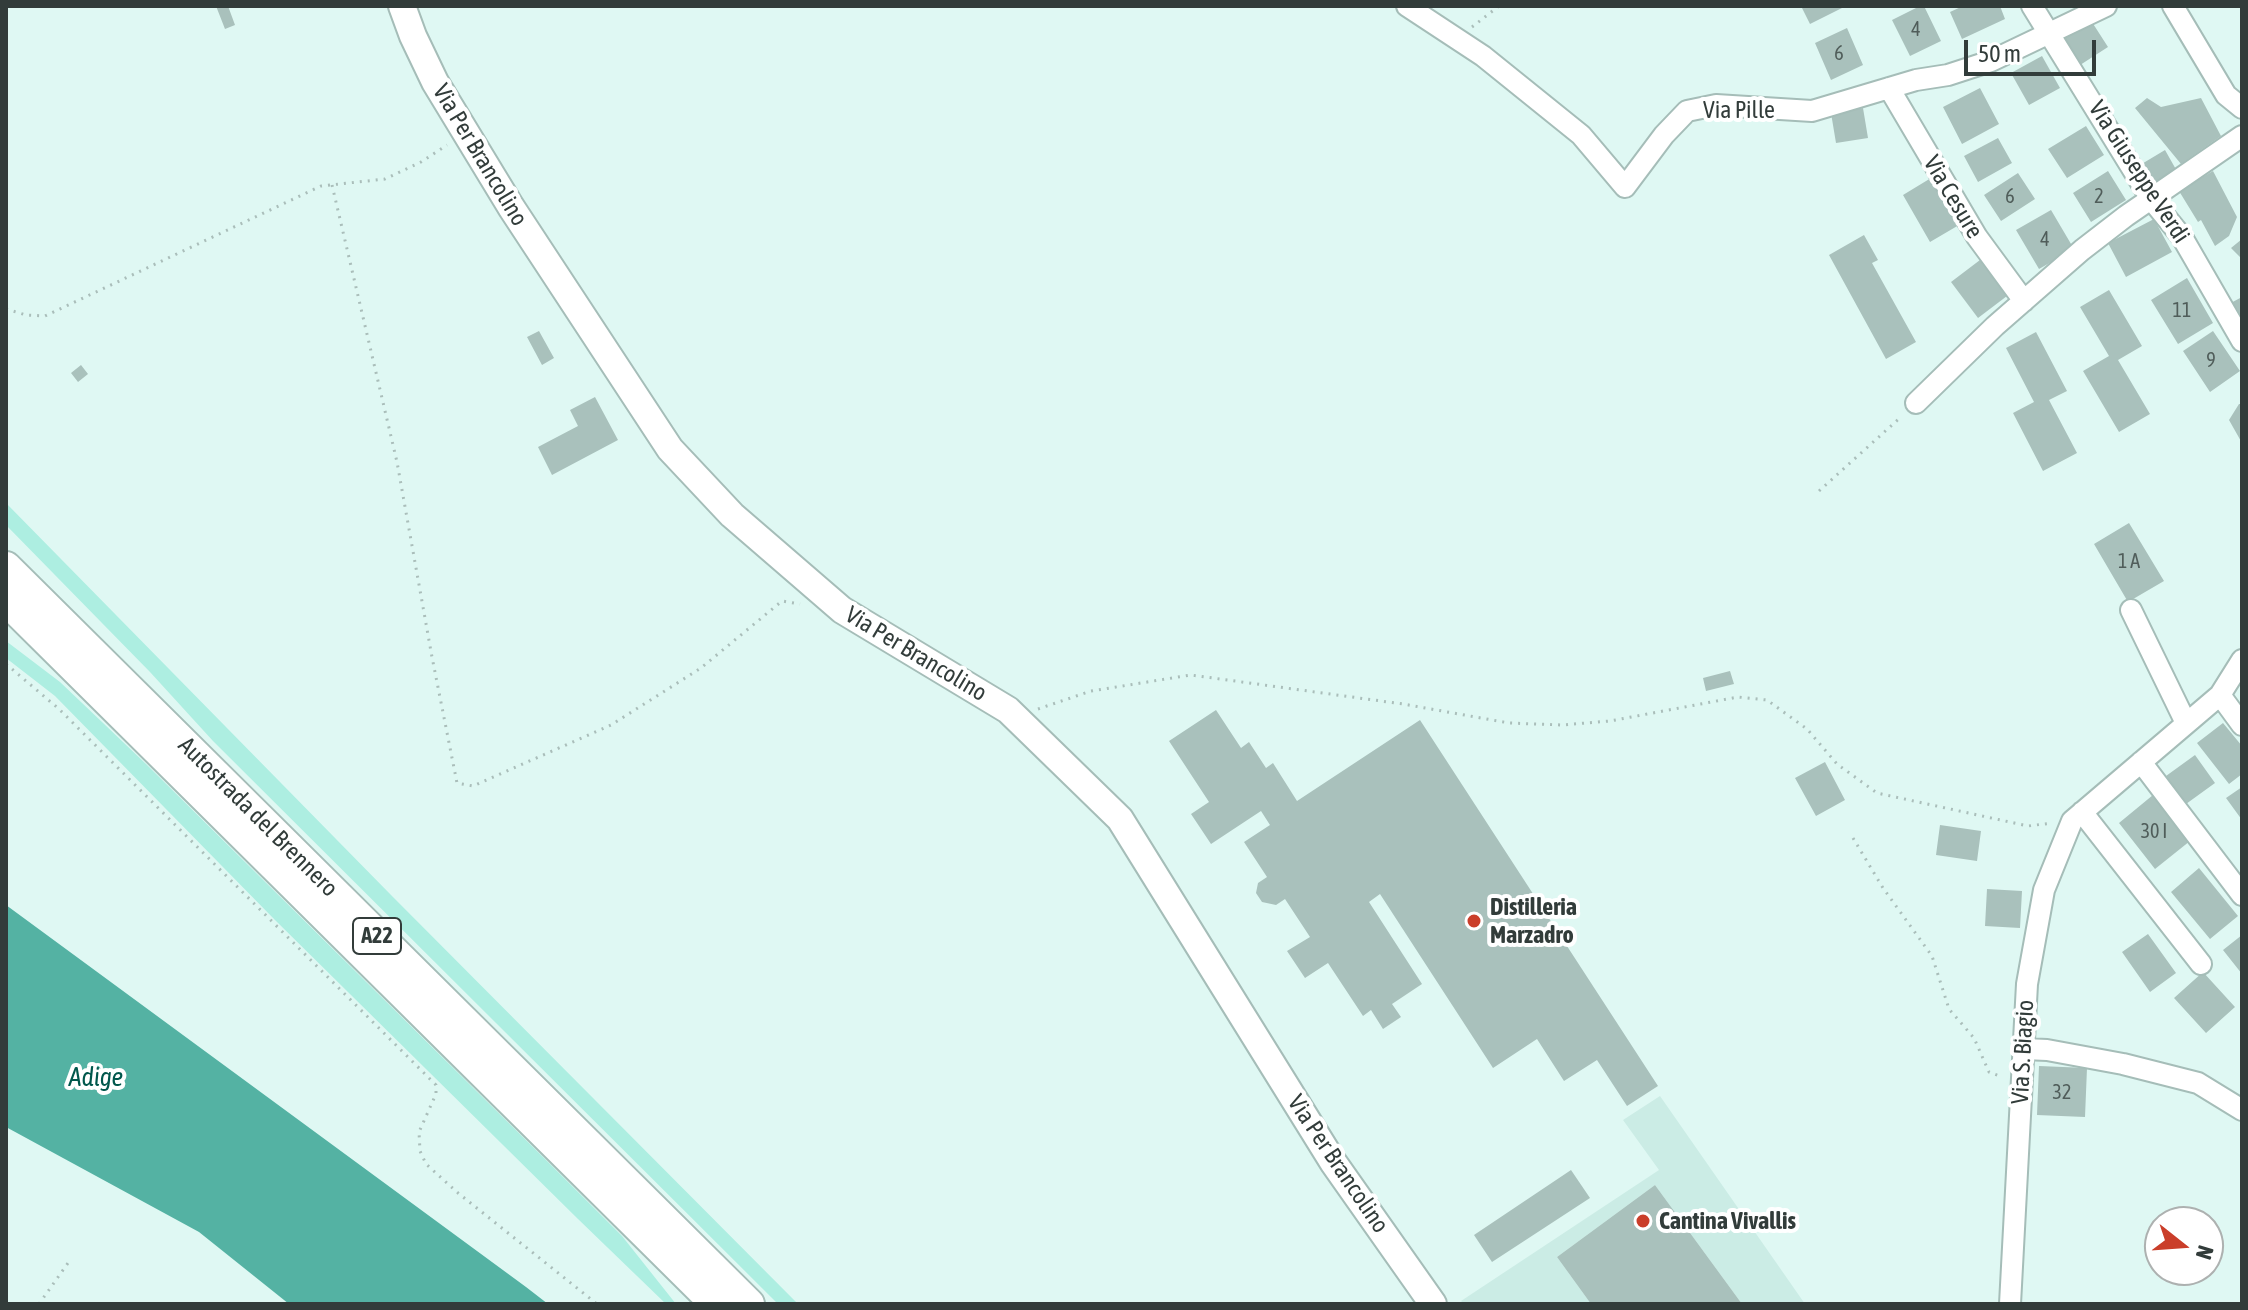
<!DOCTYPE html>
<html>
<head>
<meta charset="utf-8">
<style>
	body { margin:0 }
	#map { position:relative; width:2248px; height:1310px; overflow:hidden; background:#dff8f3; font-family:"Asap Condensed",sans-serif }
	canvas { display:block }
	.frame { position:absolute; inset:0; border:8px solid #323c3a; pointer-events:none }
	.north { position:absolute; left:2144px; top:1206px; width:80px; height:80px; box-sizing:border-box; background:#fff; border:2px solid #adb1b0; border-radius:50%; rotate:107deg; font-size:22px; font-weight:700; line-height:32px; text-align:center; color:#323c3a }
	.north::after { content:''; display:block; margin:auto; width:28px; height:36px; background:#ca3e2a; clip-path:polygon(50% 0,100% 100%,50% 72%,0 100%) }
	.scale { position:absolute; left:1964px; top:40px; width:132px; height:36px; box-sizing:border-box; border:4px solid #323c3a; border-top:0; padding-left:10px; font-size:24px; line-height:28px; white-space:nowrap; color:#323c3a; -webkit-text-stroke:6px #fff; paint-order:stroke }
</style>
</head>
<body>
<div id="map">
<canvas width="2248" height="1310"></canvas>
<div class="frame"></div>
<div class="north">N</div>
<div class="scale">50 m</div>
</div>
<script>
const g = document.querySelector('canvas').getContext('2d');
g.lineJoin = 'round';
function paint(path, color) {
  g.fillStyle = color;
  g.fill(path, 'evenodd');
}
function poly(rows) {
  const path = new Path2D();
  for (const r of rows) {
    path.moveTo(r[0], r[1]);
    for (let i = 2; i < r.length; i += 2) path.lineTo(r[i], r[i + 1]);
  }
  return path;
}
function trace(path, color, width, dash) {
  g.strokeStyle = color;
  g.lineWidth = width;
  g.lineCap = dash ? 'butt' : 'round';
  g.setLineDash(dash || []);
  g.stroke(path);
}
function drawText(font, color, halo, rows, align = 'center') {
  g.font = font + ' "Asap Condensed",sans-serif';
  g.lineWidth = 8;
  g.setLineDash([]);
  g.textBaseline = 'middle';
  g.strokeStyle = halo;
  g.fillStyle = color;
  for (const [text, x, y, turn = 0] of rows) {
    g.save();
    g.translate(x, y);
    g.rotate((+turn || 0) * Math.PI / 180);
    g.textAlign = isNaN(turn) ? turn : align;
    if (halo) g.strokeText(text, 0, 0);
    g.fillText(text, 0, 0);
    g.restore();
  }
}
const built = poly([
	[1660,1096,1805,1304,1742,1304,1655,1185,1557,1257,1591,1304,1464,1304,1461,1301,1659,1170,1623,1120]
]);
const green = poly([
	[6,503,391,895,798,1304,778,1304,213,741,150,672,6,525],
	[6,641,60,682,145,763,542,1156,622,1236,676,1304,666,1304,578,1219,275,920,55,696,6,658]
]);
const water = poly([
	[6,905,526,1287,548,1304,289,1304,199,1232,6,1127]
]);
const building = poly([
	[216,6,228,6,235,25,225,29],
	[1801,6,1841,6,1842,8,1810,24],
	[1920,6,1924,6,1941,41,1910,56,1892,20],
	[1963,6,2000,6,2005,19,1962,39,1950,12],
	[2090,19,2108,47,2077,67,2059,39],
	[1847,28,1863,65,1831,80,1815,43],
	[2042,56,2060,88,2029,105,2011,73],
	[1980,88,1999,124,1962,144,1943,107],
	[2147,98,2161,107,2201,98,2221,136,2181,164,2135,108],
	[1863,108,1868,138,1836,143,1831,113],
	[2086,126,2104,155,2067,178,2048,149],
	[1998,138,2012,163,1978,182,1964,156],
	[2165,150,2178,173,2153,187,2140,165],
	[2108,171,2126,200,2091,222,2073,193],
	[2213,171,2237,217,2229,236,2215,246,2201,220,2198,222,2179,191],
	[2018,173,2035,199,2001,221,1984,195],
	[1931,178,1959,225,1930,242,1903,195],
	[2051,210,2074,249,2039,269,2016,230],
	[2154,219,2172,252,2126,277,2108,243],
	[1864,235,1878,260,1872,263,1916,342,1886,359,1829,255],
	[2242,239,2242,259,2231,248],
	[1980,260,2007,296,1978,318,1951,282],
	[2187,278,2213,323,2178,344,2151,300],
	[2109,290,2142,346,2118,360,2150,414,2119,432,2083,371,2109,356,2080,307],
	[2242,297,2242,319,2236,323,2227,305],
	[539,331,554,358,542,365,527,337],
	[2213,331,2240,371,2210,392,2183,351],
	[2036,332,2067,391,2049,400,2077,453,2043,471,2013,413,2034,402,2006,348],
	[81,365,88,374,78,382,71,373],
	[595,397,618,440,552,475,538,447,578,426,570,410],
	[2239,404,2242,404,2242,443,2229,420],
	[2129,523,2164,581,2128,602,2094,544],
	[1730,671,1734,684,1706,691,1703,678],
	[1216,710,1241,748,1249,742,1266,768,1273,763,1297,801,1420,720,1658,1086,1627,1106,1597,1060,1564,1081,1537,1039,1493,1068,1380,894,1369,902,1422,984,1392,1004,1401,1017,1383,1029,1371,1010,1363,1016,1328,963,1305,978,1287,951,1310,937,1285,899,1276,905,1262,902,1256,893,1258,883,1267,877,1244,842,1270,825,1261,811,1211,844,1191,814,1209,802,1169,741],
	[2223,723,2242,746,2242,774,2229,784,2197,743],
	[2195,755,2215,783,2186,804,2166,776],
	[1825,762,1845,800,1816,816,1795,778],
	[2242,787,2242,820,2226,798],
	[2153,795,2190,841,2155,869,2119,823],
	[1940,825,1981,831,1977,861,1936,855],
	[2199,868,2238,916,2210,939,2171,892],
	[1987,889,2022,891,2020,928,1985,926],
	[2148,934,2176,973,2150,992,2122,952],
	[2242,935,2242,974,2223,950],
	[2203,972,2235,1007,2206,1033,2174,998],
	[2039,1066,2087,1068,2085,1117,2037,1115],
	[1571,1170,1590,1198,1492,1262,1474,1235],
	[1655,1185,1742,1304,1591,1304,1557,1257]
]);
const path = poly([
	[1472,27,1499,6],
	[332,185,397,462,432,657,457,783,473,786,611,725,701,668,782,601,800,604],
	[6,309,26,315,45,316,321,186,385,179,421,162,447,145],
	[1819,491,1902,416],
	[6,664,59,709,436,1085,436,1094,419,1132,420,1151,426,1164,458,1193,597,1304],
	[1038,709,1091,691,1191,675,1403,704,1509,723,1562,725,1610,721,1738,697,1767,700,1807,729,1837,764,1877,793,2028,826,2052,823],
	[1853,838,1883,888,1932,956,1949,1009,1974,1038,1989,1072,2002,1077],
	[39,1304,68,1263]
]);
const minor = poly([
	[1407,6,1483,56,1581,135,1625,187,1664,135,1687,111,1716,105,1812,111,1916,80,1948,75,1991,61,2106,6],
	[2032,6,2151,199,2182,237,2242,341],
	[2173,6,2226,95,2242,108],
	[1889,88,1977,237,2024,301],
	[1916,403,1995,326,2082,250,2126,216,2242,136],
	[2131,610,2186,723],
	[2220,695,2242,725],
	[2141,762,2242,895],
	[2082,812,2201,964],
	[2024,1049,2047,1050,2123,1064,2198,1083,2242,1110],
	[2010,1304,2027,984,2044,890,2072,821,2220,695,2242,660]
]);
const major = poly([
	[402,6,413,36,435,82,511,207,670,449,732,515,842,610,1008,710,1120,819,1333,1162,1433,1304]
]);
const highway = poly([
	[6,567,749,1304],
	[6,600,716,1304]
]);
const markers = [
	[1474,921,8,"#ca3e2a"],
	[1643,1221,8,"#ca3e2a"]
];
const numberNames = [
	["4",1916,30],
	["6",1839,54],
	["6",2010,197],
	["2",2099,197],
	["4",2045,240],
	["11",2182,311],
	["9",2211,361],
	["1 A",2129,562],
	["30 I",2154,832],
	["32",2062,1093]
];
const shields = [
	[377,936,48]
];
const shieldNames = [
	["A22",377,936]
];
const streetNames = [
	["Via Pille",1739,110],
	["Via Per Brancolino",480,155,59],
	["Via Giuseppe Verdi",2139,172,57],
	["Via Cesure",1953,197,59],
	["Via Per Brancolino",916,654,31],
	["Autostrada del Brennero",258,817,45],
	["Via S. Biagio",2023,1052,-87],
	["Via Per Brancolino",1338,1164,56]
];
const poiNames = [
	["Distilleria",1490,907],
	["Marzadro",1490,935],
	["Cantina Vivallis",1659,1221]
];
const waterNames = [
	["Adige",96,1078]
];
paint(built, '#cbece5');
paint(green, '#adeee1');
paint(water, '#54b2a3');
paint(building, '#a9c1bc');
trace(minor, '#a5bdb8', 24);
trace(major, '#a5bdb8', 30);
trace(highway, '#a5bdb8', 34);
trace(path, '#aabeba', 3, [2, 6]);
trace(minor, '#fff', 20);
trace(major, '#fff', 26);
trace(highway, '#fff', 30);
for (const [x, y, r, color] of markers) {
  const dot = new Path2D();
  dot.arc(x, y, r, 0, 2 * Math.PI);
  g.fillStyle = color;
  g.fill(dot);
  trace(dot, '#fff', 3);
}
drawText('20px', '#505d5a', null, numberNames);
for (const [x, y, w] of shields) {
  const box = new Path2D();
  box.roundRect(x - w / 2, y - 18, w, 36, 6);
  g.fillStyle = '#fff';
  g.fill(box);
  trace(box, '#323c3a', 2);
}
drawText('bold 22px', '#323c3a', null, shieldNames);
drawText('24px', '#323c3a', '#fff', streetNames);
drawText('bold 24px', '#323c3a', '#fff', poiNames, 'left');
drawText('italic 26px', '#00574c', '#fff', waterNames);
</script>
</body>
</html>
